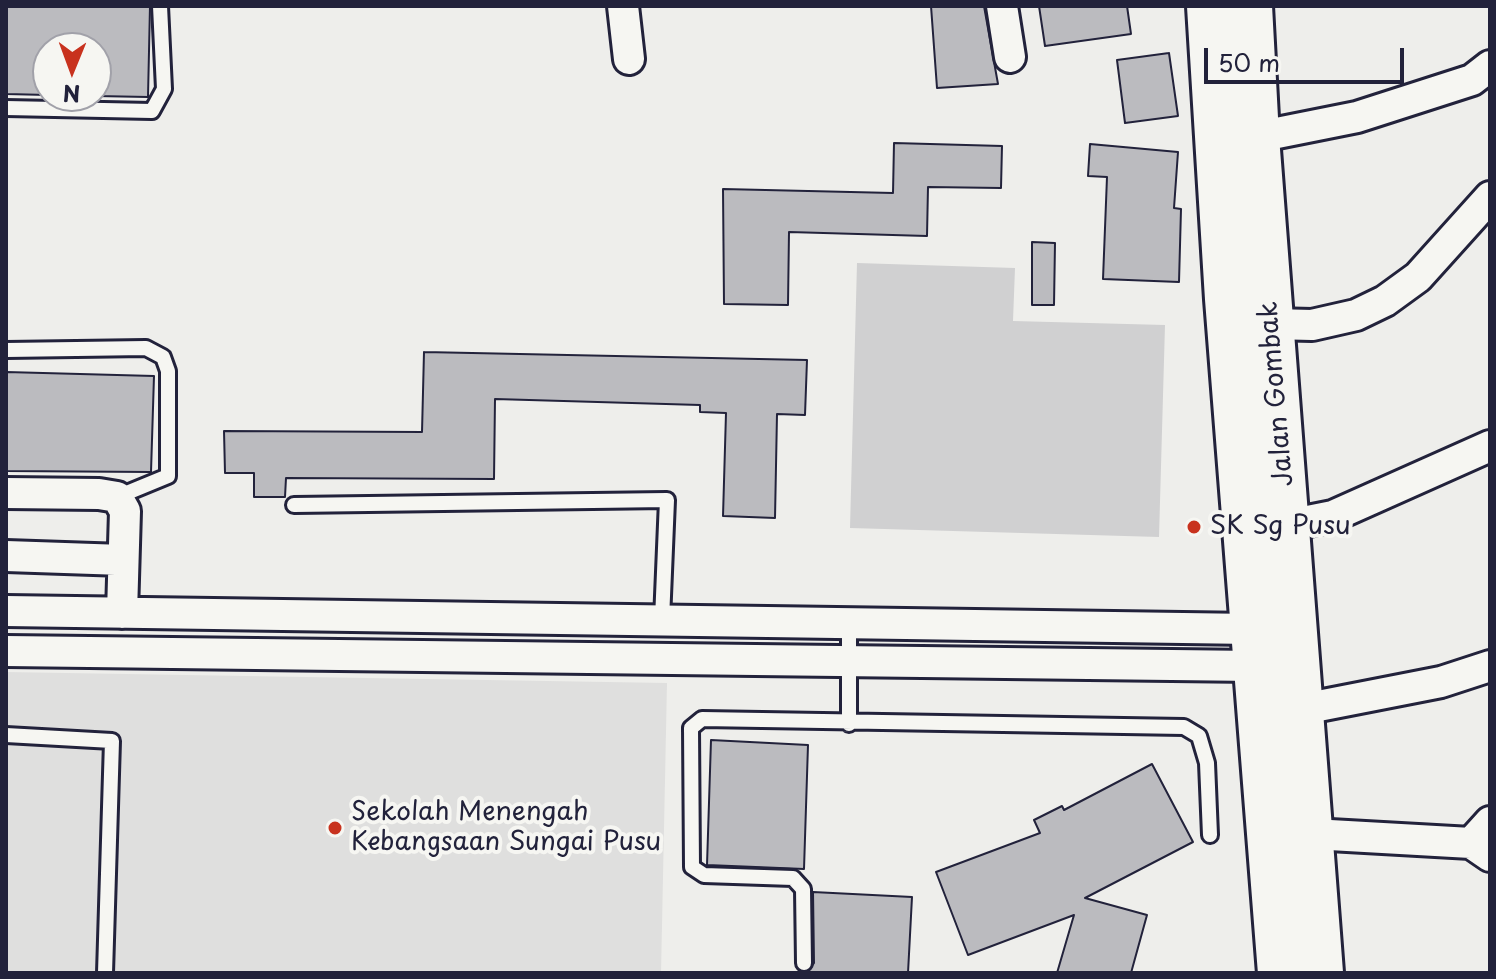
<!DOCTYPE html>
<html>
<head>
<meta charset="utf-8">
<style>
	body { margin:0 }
	#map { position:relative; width:1496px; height:979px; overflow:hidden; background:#eeeeeb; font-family:"Playpen Sans",sans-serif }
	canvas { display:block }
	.frame { position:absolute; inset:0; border:8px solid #22223b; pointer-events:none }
	.north { position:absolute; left:32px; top:32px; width:80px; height:80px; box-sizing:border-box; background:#f6f6f2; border:2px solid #a1a1a9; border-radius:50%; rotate:181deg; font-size:22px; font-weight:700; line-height:32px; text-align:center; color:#22223b }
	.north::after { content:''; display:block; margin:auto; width:28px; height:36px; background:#c8321e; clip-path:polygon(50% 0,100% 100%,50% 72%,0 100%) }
	.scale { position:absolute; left:1204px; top:48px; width:200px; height:36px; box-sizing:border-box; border:4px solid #22223b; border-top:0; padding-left:10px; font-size:24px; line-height:28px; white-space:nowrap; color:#22223b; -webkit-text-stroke:6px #f6f6f2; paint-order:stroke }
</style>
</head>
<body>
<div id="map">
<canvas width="1496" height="979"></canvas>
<div class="frame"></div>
<div class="north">N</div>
<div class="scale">50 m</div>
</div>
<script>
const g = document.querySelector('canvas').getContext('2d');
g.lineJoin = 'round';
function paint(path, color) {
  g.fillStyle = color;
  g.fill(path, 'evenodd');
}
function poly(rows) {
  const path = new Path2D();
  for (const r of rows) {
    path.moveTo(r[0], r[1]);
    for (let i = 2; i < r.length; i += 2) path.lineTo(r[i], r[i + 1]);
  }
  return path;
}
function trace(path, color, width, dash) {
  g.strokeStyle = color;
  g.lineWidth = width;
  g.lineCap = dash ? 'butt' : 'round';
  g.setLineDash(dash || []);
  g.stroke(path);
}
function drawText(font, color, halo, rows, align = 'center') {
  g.font = font + ' "Playpen Sans",sans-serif';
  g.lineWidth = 8;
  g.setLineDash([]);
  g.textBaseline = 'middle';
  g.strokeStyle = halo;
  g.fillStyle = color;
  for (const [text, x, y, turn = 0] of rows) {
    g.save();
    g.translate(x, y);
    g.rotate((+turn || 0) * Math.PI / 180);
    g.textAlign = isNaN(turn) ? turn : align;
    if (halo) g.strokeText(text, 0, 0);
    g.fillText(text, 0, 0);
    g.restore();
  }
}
const built = poly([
	[6,672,667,683,661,973,6,973]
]);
const green = poly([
	[857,263,1015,268,1013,321,1165,325,1159,537,850,528]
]);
const building = poly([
	[6,6,150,6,148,97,96,96,96,48,48,48,48,95,6,94,6,6],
	[931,6,984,6,998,84,937,88,931,6],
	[1039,6,1127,6,1131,34,1045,46,1039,6],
	[1169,53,1178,116,1125,123,1117,60,1169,53],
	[894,143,1002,146,1001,188,928,187,927,236,789,232,788,305,724,304,723,189,893,193,894,143],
	[1090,144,1178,152,1174,208,1181,209,1179,282,1103,279,1107,177,1088,176,1090,144],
	[1032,242,1055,243,1054,305,1032,305,1032,242],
	[424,352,807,360,805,415,777,414,775,518,723,516,726,413,700,412,700,405,495,399,494,479,286,478,285,497,254,497,254,473,225,473,224,431,422,432,424,352],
	[6,372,154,376,151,472,6,471,6,372],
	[711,740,808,745,804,869,707,865,711,740],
	[1152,764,1193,842,1085,898,1147,915,1131,973,1057,973,1074,915,968,955,936,872,1040,833,1034,820,1062,806,1064,810,1152,764],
	[813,892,912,897,908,973,807,973,814,963,813,892]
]);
const service = poly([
	[6,108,152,111,164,89,160,6],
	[6,350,146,348,163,357,168,371,168,476,117,497],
	[294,505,667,500,662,620],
	[849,622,849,724],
	[6,735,112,741,105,973],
	[804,963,803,889,793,878,704,875,692,867,691,728,702,719,1184,727,1199,736,1207,763,1210,835]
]);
const minor = poly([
	[623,6,629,59],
	[1002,6,1010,57],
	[1257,137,1357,117,1472,80,1490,66],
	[1272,324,1312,325,1356,315,1385,301,1418,277,1490,197],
	[6,493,99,494,117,497,125,511,122,613],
	[1288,525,1333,516,1490,446],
	[6,556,123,560],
	[6,611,1252,629],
	[6,651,1255,666],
	[1303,709,1441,682,1490,666],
	[1312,834,1471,843,1490,856],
	[1471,843,1490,822]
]);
const primary = poly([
	[1209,6,1227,299,1280,973],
	[1250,6,1257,137,1321,973]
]);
const markers = [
	[1194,527,8,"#c8321e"],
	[335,828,8,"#c8321e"]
];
const streetNames = [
	["Jalan Gombak",1277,394,-95]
];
const poiNames = [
	["SK Sg Pusu",1210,527],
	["Sekolah Menengah",351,813],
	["Kebangsaan Sungai Pusu",351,843]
];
paint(built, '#dfdfde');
paint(green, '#d0d0d1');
paint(building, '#bbbbbf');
trace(building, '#22223b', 2);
trace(service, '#22223b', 20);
trace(minor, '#22223b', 36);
trace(primary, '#22223b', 50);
trace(service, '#f6f6f2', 14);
trace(minor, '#f6f6f2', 30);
trace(primary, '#f6f6f2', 44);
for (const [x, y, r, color] of markers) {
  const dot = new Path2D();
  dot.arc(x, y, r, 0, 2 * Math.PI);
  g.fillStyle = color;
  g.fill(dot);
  trace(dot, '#f6f6f2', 3);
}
drawText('26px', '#22223b', '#f6f6f2', streetNames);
drawText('26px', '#22223b', '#f6f6f2', poiNames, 'left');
</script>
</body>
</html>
